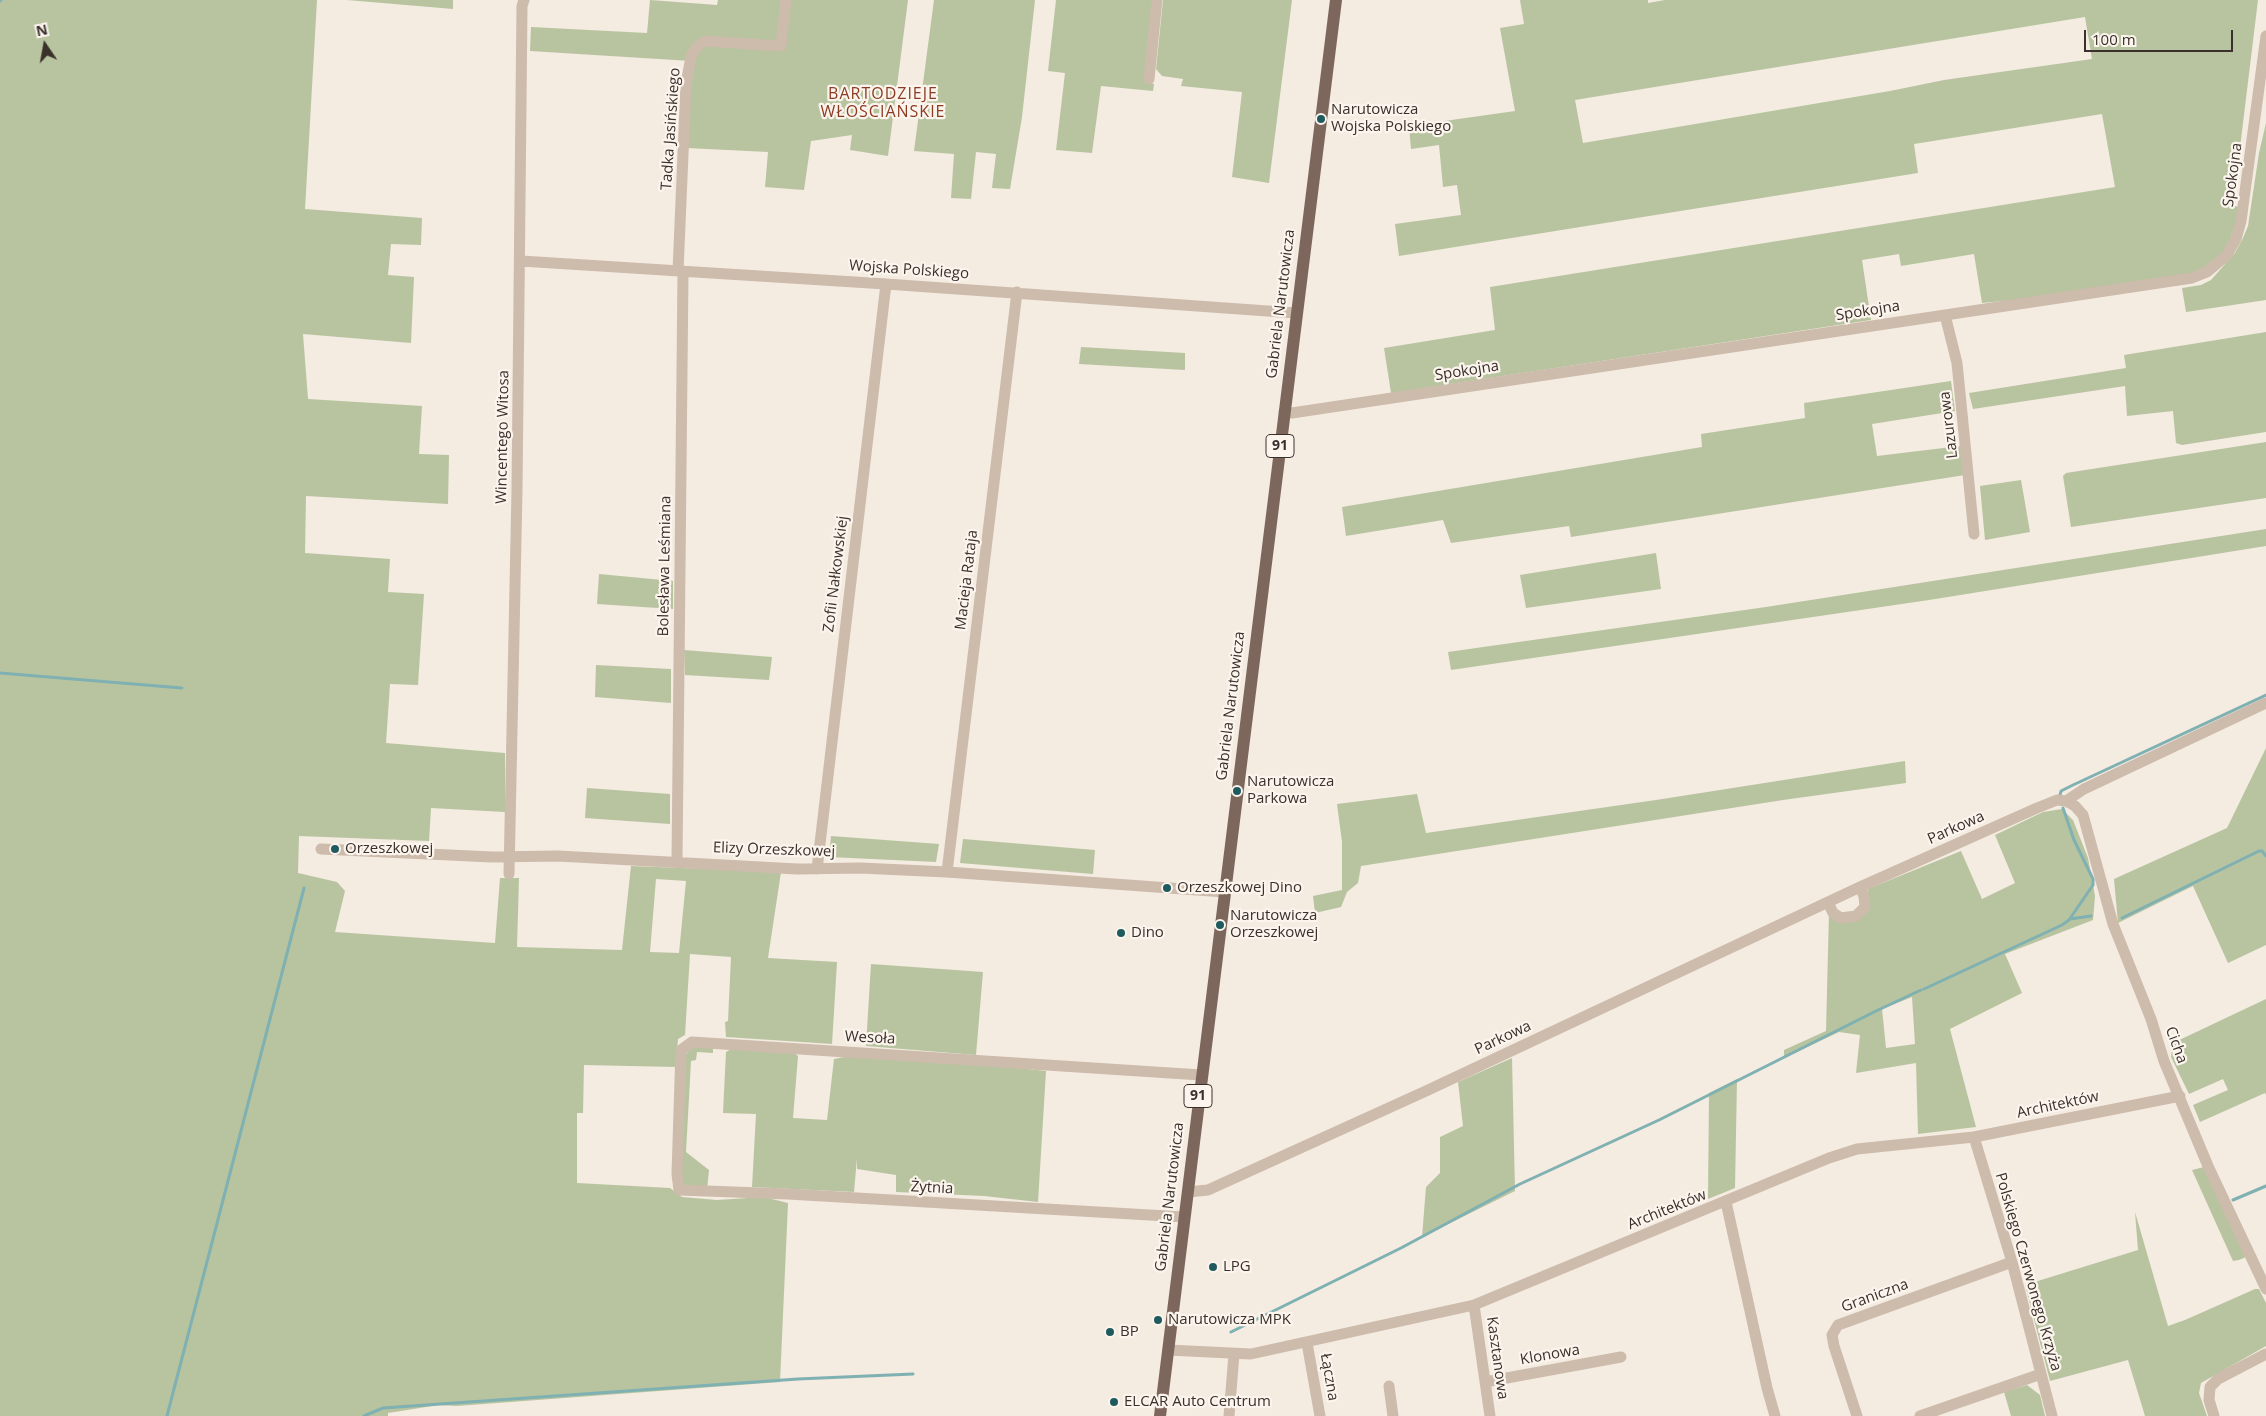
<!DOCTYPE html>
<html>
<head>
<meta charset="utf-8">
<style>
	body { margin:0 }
	#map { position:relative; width:2266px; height:1416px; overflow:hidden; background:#f4ebe1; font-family:"Open Sans",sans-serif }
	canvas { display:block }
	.north { position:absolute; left:20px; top:20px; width:50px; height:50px; -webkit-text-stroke:4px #fbf5ee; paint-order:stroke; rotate:348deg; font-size:14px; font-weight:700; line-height:20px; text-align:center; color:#3b302b }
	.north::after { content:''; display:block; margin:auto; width:18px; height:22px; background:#3b302b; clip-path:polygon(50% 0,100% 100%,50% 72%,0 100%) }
	.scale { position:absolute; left:2084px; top:30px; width:149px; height:22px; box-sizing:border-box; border:2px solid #3b302b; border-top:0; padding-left:6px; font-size:15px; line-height:18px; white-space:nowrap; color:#3b302b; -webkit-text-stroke:4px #fbf5ee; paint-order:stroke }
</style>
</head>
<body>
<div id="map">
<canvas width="2266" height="1416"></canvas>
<div class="north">N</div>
<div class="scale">100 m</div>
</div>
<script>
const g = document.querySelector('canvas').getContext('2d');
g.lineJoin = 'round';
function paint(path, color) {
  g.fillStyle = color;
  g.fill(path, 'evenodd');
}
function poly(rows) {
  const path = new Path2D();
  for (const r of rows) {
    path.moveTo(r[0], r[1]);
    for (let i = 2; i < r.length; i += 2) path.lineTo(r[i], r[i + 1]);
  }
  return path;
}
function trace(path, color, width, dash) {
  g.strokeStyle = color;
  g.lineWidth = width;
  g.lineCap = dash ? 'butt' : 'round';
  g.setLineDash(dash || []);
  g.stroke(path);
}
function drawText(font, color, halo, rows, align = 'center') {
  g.font = font + ' "Open Sans",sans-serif';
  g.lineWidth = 4.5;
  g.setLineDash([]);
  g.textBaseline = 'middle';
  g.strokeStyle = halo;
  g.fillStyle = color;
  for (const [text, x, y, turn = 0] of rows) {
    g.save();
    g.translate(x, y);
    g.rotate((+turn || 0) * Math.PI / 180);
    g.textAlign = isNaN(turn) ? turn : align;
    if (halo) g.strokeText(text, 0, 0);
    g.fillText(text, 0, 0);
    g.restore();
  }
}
const green = poly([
	[0,0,317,0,305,209,422,218,421,245,391,244,388,275,414,277,411,343,303,334,308,399,422,406,419,454,449,455,448,504,306,496,305,553,390,559,388,592,424,594,418,685,390,684,386,743,505,753,505,812,431,808,429,841,299,836,298,873,337,882,345,891,335,932,495,943,500,878,519,878,517,947,622,950,631,866,781,872,768,958,837,962,832,1044,726,1037,725,1022,728,1021,731,957,690,954,685,1035,678,1039,676,1067,584,1065,583,1113,577,1113,577,1183,670,1188,682,1197,717,1200,764,1197,788,1203,780,1382,457,1406,439,1405,388,1413,388,1416,0,1416],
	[656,879,686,881,679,953,650,952],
	[347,0,453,0,453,9],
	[650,0,717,5,718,0,908,0,888,156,850,150,852,135,811,141,804,190,765,187,768,152,687,148,691,61,530,51,531,27,647,33],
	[934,0,1035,0,1022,117,1010,189,992,188,996,154,976,152,971,199,951,198,954,154,914,151],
	[1056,0,1155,0,1145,82,1154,84,1153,91,1101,86,1092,153,1056,150,1065,73,1048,71],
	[1163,0,1292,0,1269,183,1232,177,1242,92,1181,86,1183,79,1162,76,1156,69],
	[1520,0,1648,0,1648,3,1665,0,2258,0,2233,205,2238,207,2241,205,2228,247,2213,264,2189,276,2024,299,1982,303,1974,254,1901,266,1899,254,1862,260,1871,320,1391,393,1384,348,1495,330,1490,287,2115,187,2102,114,1914,144,1918,173,1399,256,1395,224,1461,215,1457,185,1443,187,1439,145,1411,149,1409,126,1515,111,1500,28,1524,24],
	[2085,17,2092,59,1944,80,1890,91,1583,143,1575,100],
	[2266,123,2266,300,2186,312,2182,288,2201,285,2211,280,2235,253,2242,240,2248,226,2259,153],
	[2266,332,2266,432,2182,445,2176,443,2173,411,2127,416,2125,386,1973,409,1969,393,2126,368,2124,355],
	[1081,347,1185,353,1185,370,1079,364],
	[1951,381,1955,411,1872,424,1877,456,1960,446,1965,475,1571,537,1569,526,1451,543,1443,520,1346,536,1342,507,1702,447,1701,434,1805,418,1804,403],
	[2266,442,2266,498,2071,527,2063,476,2066,473],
	[2021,480,2030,532,1985,540,1980,486],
	[2266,529,2266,546,1929,600,1451,670,1448,652,1766,607],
	[1656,553,1661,589,1526,608,1520,575],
	[599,574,673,581,673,609,597,604],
	[684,650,772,657,769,680,685,675],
	[596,665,671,669,671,703,595,697],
	[2266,748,2266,945,2228,963,2193,886,2118,923,2114,879,2227,828],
	[1905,761,1906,783,1783,800,1361,866,1358,883,1347,892,1341,907,1315,913,1313,896,1342,890,1342,842,1337,804,1417,794,1426,833,1656,800],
	[587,788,670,794,670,824,585,818],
	[2062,809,2073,820,2088,858,2095,896,2093,920,2005,954,2022,993,1950,1029,1976,1127,1918,1134,1916,1063,1856,1073,1860,1035,1839,1032,1784,1058,1784,1050,1826,1031,1829,912,1831,917,1868,907,1868,889,1961,851,1982,899,2015,883,1995,835,2043,812],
	[1912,997,1915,1044,1886,1048,1882,1009],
	[831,836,939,844,936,862,829,857],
	[963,839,1095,850,1093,874,960,863],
	[871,964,983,972,976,1055,866,1046],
	[2266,999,2266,1095,2265,1093,2200,1122,2193,1105,2228,1090,2223,1079,2189,1094,2171,1057,2173,1043],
	[692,1046,713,1047,713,1053,697,1052,696,1060,691,1061,686,1152,709,1170,707,1190,685,1188,680,1178,686,1054],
	[733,1048,793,1052,798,1056,793,1118,827,1120,834,1059,849,1056,961,1062,1046,1071,1038,1202,984,1196,896,1192,896,1175,857,1169,857,1158,854,1192,752,1187,756,1114,723,1113,726,1052],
	[1512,1058,1515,1191,1422,1237,1426,1187,1440,1173,1440,1137,1463,1126,1458,1082],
	[1737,1079,1735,1188,1708,1199,1709,1093],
	[2204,1167,2246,1257,2239,1260,2233,1261,2192,1170],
	[2135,1212,2168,1326,2185,1320,2255,1289,2259,1289,2266,1303,2266,1346,2201,1383,2199,1393,2207,1416,2145,1416,2128,1360,2050,1381,2025,1285,2138,1250],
	[2027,1385,2040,1395,2045,1416,2011,1416,2004,1392]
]);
const stream = poly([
	[0,1,1,0],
	[0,673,182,688],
	[2060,795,2061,791,2073,785,2266,695],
	[2122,918,2259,851,2262,851,2266,856],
	[2070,919,2091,916],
	[1924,989,2062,925,2069,920,2093,885,2093,879,2074,840,2063,808],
	[2233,1200,2266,1186],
	[1231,1332,1401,1248,1520,1184,1659,1120,1876,1011,1921,990],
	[167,1416,304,888],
	[364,1416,383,1408,798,1379,913,1374]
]);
const minor = poly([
	[1149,79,1157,0],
	[521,261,886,284,1296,313],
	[678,271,686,84,691,57,696,48,705,41,781,46,786,0],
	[1945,315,1957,363,1974,534],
	[1284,412,1292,413,2192,278,2207,272,2227,255,2236,239,2241,221,2266,36],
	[2066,801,2084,789,2266,703],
	[321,849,492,857,558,856,797,869,860,868,947,872,1225,892],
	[677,861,683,272],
	[817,869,886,284],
	[947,872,1017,292],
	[509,874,517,490,522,6,524,0],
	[1828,902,1833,913,1841,918,1856,916,1865,907,1864,896,1860,887],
	[1974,1137,2012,1262,2052,1416],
	[1188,1192,1208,1190,1426,1091,1860,887,2037,808,2057,800,2066,801,2075,806,2083,815,2113,924,2151,1019,2164,1061,2208,1166,2266,1289],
	[1726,1202,1767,1388,1775,1416],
	[1184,1217,788,1194,679,1190,677,1174,681,1050,692,1042,1201,1075],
	[1474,1305,1490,1416],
	[1307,1343,1320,1416],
	[1168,1350,1251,1354,1474,1305,1829,1158,1857,1149,1974,1137,2180,1096],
	[1485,1382,1621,1357],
	[1389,1386,1393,1416],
	[1229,1416,1234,1354],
	[1857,1416,1834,1346,1832,1335,1838,1325,2012,1262],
	[1920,1416,2041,1374],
	[2214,1416,2209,1400,2210,1387,2218,1379,2266,1354]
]);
const primary = poly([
	[1160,1416,1336,0]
]);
const markers = [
	[1321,119,5,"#1f5a5e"],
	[1237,791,5,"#1f5a5e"],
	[335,849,5,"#1f5a5e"],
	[1167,888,5,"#1f5a5e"],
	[1220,925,5,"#1f5a5e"],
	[1121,933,5,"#1f5a5e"],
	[1213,1267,5,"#1f5a5e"],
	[1158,1320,5,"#1f5a5e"],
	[1110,1332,5,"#1f5a5e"],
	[1114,1402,5,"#1f5a5e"]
];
const shields = [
	[1280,446,28],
	[1198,1096,28]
];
const shieldNames = [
	["91",1280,446],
	["91",1198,1096]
];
const poiNames = [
	["Narutowicza",1331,110],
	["Wojska Polskiego",1331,127],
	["Narutowicza",1247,782],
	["Parkowa",1247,799],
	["Orzeszkowej",345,849],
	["Orzeszkowej Dino",1177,888],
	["Narutowicza",1230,916],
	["Orzeszkowej",1230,933],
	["Dino",1131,933],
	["LPG",1223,1267],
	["Narutowicza MPK",1168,1320],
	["BP",1120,1332],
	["ELCAR Auto Centrum",1124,1402]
];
const streetNames = [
	["Tadka Jasińskiego",671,129,-86],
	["Spokojna",2233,175,-82],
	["Wojska Polskiego",909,270,4],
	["Gabriela Narutowicza",1281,304,-83],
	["Spokojna",1868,311,-9],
	["Spokojna",1467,371,-9],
	["Lazurowa",1949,425,-97],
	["Wincentego Witosa",503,437,-89],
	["Bolesława Leśmiana",665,566,-89],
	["Zofii Nałkowskiej",836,574,-83],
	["Macieja Rataja",967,580,-83],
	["Gabriela Narutowicza",1231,706,-83],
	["Parkowa",1956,828,-24],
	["Elizy Orzeszkowej",774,850,2],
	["Wesoła",870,1038,3],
	["Parkowa",1503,1038,-25],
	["Cicha",2176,1045,70],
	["Architektów",2058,1105,-12],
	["Żytnia",932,1188,3],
	["Gabriela Narutowicza",1170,1197,-83],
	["Architektów",1667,1210,-22],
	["Polskiego Czerwonego Krzyża",2028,1272,74],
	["Graniczna",1875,1296,-20],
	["Klonowa",1550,1355,-10],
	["Kasztanowa",1497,1358,82],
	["Łączna",1329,1377,80]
];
const neighbourhoodNames = [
	["BARTODZIEJE",883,94],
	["WŁOŚCIAŃSKIE",883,112]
];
paint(green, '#b8c4a0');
trace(stream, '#7fb0b2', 3);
trace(minor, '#cdbbac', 11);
trace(primary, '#7d675c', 12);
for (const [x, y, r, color] of markers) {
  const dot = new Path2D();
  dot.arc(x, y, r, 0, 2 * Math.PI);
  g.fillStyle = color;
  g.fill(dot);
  trace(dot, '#fbf5ee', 2);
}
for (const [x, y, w] of shields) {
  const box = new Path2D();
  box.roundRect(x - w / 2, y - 11.5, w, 23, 4);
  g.fillStyle = '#fbf5ee';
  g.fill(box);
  trace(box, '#3b302b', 1);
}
drawText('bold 14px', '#3b302b', null, shieldNames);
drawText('15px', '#3b302b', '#fbf5ee', poiNames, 'left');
drawText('15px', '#3b302b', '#fbf5ee', streetNames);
g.letterSpacing = '1px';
drawText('16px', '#8c3b22', '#fbf5ee', neighbourhoodNames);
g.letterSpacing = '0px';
</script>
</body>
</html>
